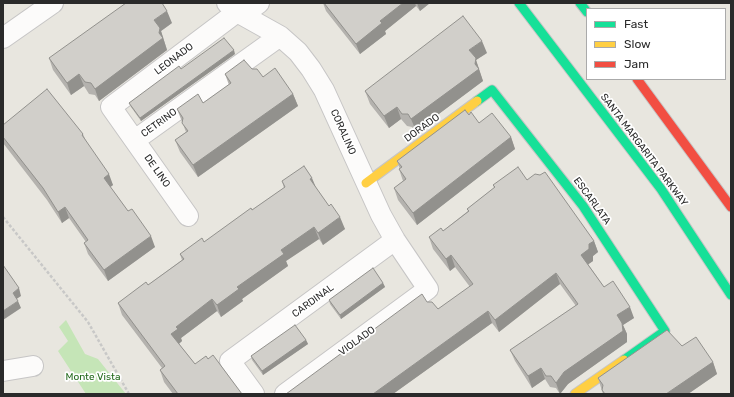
<!DOCTYPE html>
<html>
<head>
<meta charset="utf-8">
<style>
	body { margin:0 }
	#map { position:relative; width:734px; height:397px; overflow:hidden; background:#e8e6df; font-family:Rubik,sans-serif }
	canvas { display:block }
	.frame { position:absolute; inset:0; border:4px solid #2a2a2a; pointer-events:none }
	.legend { position:absolute; left:586px; top:8px; width:140px; height:72px; box-sizing:border-box; background:#fff; border:1px solid #aaa; margin:0; padding:5px 7px; list-style:none; font-size:12px; color:#2a2a2a }
	.legend li { display:flex; align-items:center; gap:8px; height:20px }
	.legend b { width:20px; border:1px solid #aaa }
</style>
</head>
<body>
<div id="map">
<canvas width="734" height="397"></canvas>
<div class="frame"></div>
<ul class="legend">
<li><b style="height:5px;background:#16e098"></b>Fast</li>
<li><b style="height:5px;background:#ffcf43"></b>Slow</li>
<li><b style="height:5px;background:#f24e42"></b>Jam</li>
</ul>
</div>
<script>
const g = document.querySelector('canvas').getContext('2d');
g.lineJoin = 'round';
function paint(path, color) {
  g.fillStyle = color;
  g.fill(path, 'evenodd');
}
function poly(rows) {
  const path = new Path2D();
  for (const r of rows) {
    path.moveTo(r[0], r[1]);
    for (let i = 2; i < r.length; i += 2) path.lineTo(r[i], r[i + 1]);
  }
  return path;
}
function trace(path, color, width, dash) {
  g.strokeStyle = color;
  g.lineWidth = width;
  g.lineCap = dash ? 'butt' : 'round';
  g.setLineDash(dash || []);
  g.stroke(path);
}
function drawText(font, color, halo, rows, align = 'center') {
  g.font = font + ' Rubik,sans-serif';
  g.lineWidth = 3.5;
  g.setLineDash([]);
  g.textBaseline = 'middle';
  g.strokeStyle = halo;
  g.fillStyle = color;
  for (const [text, x, y, turn = 0] of rows) {
    g.save();
    g.translate(x, y);
    g.rotate((+turn || 0) * Math.PI / 180);
    g.textAlign = isNaN(turn) ? turn : align;
    if (halo) g.strokeText(text, 0, 0);
    g.fillText(text, 0, 0);
    g.restore();
  }
}
const green = poly([
	[66,320,85,354,98,359,126,394,86,394,58,351,68,341,59,327]
]);
const path = poly([
	[3,217,88,322,129,394]
]);
const street = poly([
	[227,3,237,12,280,36,298,52,311,69,324,90,381,215,395,240,428,289,285,394],
	[243,15,259,3],
	[3,38,53,3],
	[135,140,280,36],
	[188,216,111,107,237,12],
	[3,371,33,366],
	[254,394,230,361,395,240]
]);
const fast = poly([
	[519,3,661,189,731,295],
	[580,3,587,12],
	[477,101,492,90,583,206,665,331,624,360]
]);
const slow = poly([
	[366,183,477,101],
	[575,394,624,360]
]);
const jam = poly([
	[637,79,731,207]
]);
const wall = poly([
	[323,3,430,3,420,11,416,6,385,31,386,34,360,54,326,11],
	[172,23,161,31,167,50,99,101,95,95,89,94,84,86,71,95,53,70,49,58],
	[487,53,476,60,483,81,416,131,412,127,407,126,401,119,389,128,370,104,365,91],
	[235,54,141,121,131,107,129,103,181,69],
	[252,69,263,77,293,94,298,106,198,177,180,152,175,140,186,132,177,109,203,103,229,85,225,74],
	[469,115,479,123,511,137,515,149,417,225,398,200,394,188,403,181,399,169,400,169,397,161],
	[3,125,83,134,86,141,113,185,110,187,155,247,108,281,88,254,84,243,86,242,69,218,62,223,47,200,3,143],
	[527,180,594,241,598,252,593,256,593,261,588,264,604,287,634,318,623,325,627,334,627,342,568,384,560,394,556,388,550,387,545,379,532,388,515,361,510,350,576,306,560,284,499,332,492,323,393,394,286,394,427,302,438,309,470,287,455,267,450,271,433,249,429,237,443,231,468,211,467,209,494,188,493,185],
	[282,181,316,188,345,229,323,245,319,239,286,261,288,266,242,299,243,301,221,317,217,311,181,338,182,341,179,344,195,364,208,359,242,394,173,394,164,382,160,370,162,368,122,315,118,303,148,285,182,260,180,254,204,242,252,210,284,188],
	[383,283,385,287,341,319,330,304,329,300],
	[306,340,308,344,263,375,252,360,251,356],
	[682,346,713,362,717,374,688,394,603,394,598,378]
]);
const shadedWall = poly([
	[403,3,415,3,416,6,385,31,386,34,360,54,356,44,380,21],
	[417,3,430,3,420,11],
	[167,11,172,23,161,31,167,50,99,101,95,89,154,20],
	[482,41,487,53,476,60,483,81,416,131,411,119,469,50],
	[234,50,235,54,141,121,140,118],
	[79,74,84,86,71,95,67,83],
	[293,94,298,106,198,177,193,165],
	[397,107,401,119,389,128,384,116],
	[511,137,515,149,417,225,413,213],
	[109,174,113,185,108,189,104,178],
	[312,178,317,190,310,179],
	[65,207,69,218,62,223,58,212],
	[340,217,345,229,323,245,318,233],
	[314,227,319,239,286,261,288,266,242,299,243,301,221,317,217,305,237,287,281,250],
	[151,236,155,247,108,281,104,270],
	[594,241,598,252,593,256,593,261,586,266,581,255,589,244],
	[451,255,455,267,450,271,446,259],
	[556,273,560,284,499,332,495,320],
	[383,283,385,287,341,319,340,315],
	[19,288,21,296,15,300,13,293],
	[212,299,217,311,181,338,182,341,176,346,171,334,176,327],
	[18,301,21,308,3,320,3,311],
	[630,307,634,318,623,325,627,334,627,342,568,384,560,394,556,383,564,372,617,315],
	[488,311,492,323,393,394,373,394],
	[306,340,308,344,263,375,262,371],
	[713,362,717,374,688,394,666,394],
	[541,368,545,379,532,388,528,376]
]);
const building = poly([
	[126,3,162,3,167,11,154,20,160,28,159,33,163,38,95,89,91,83,85,82,79,74,67,83,49,58,126,3],
	[324,3,403,3,380,21,382,23,356,44,324,3],
	[463,16,482,41,469,50,476,58,475,64,479,69,411,119,408,114,402,114,397,107,384,116,365,91,463,16],
	[224,38,234,50,140,118,129,103,179,66,181,69,224,38],
	[244,60,252,69,257,69,263,77,275,68,293,94,193,165,175,140,188,131,182,123,183,118,177,109,198,94,203,103,231,83,225,74,244,60],
	[47,89,83,134,82,135,109,174,104,178,128,211,132,209,151,236,104,270,84,243,88,240,65,207,58,212,43,188,3,137,3,125,47,89],
	[465,110,469,115,471,112,479,123,492,113,511,137,413,213,394,188,406,179,399,169,402,167,397,161,465,110],
	[304,166,312,178,310,179,329,206,331,204,340,217,318,233,314,227,281,250,284,254,237,287,239,289,217,305,212,299,176,327,178,329,171,334,195,364,206,356,208,359,213,355,242,394,178,394,160,370,165,366,118,303,146,282,148,285,184,259,180,254,202,238,204,242,251,208,252,210,285,187,282,181,304,166],
	[518,167,527,180,535,174,540,175,545,172,594,241,589,244,589,249,581,255,604,287,613,281,630,307,617,315,622,323,623,331,564,372,556,383,551,376,546,376,541,368,528,376,510,350,578,304,556,273,495,320,488,311,373,394,286,394,422,294,427,302,432,302,438,309,473,284,451,255,446,259,429,237,441,228,443,231,469,211,467,209,495,187,493,185,518,167],
	[3,265,19,288,13,293,18,301,3,311,3,265],
	[373,268,383,283,340,315,329,300,373,268],
	[295,325,306,340,262,371,251,356,295,325],
	[667,330,682,346,696,337,713,362,666,394,605,394,602,390,603,385,598,378,667,330]
]);
const streetNames = [
	["LEONADO",174,59,-37],
	["CETRINO",159,123,-36],
	["DORADO",422,128,-36],
	["CORALINO",343,132,66],
	["SANTA MARGARITA PARKWAY",644,150,53],
	["DE LINO",157,171,55],
	["ESCARLATA",592,201,54],
	["CARDINAL",313,301,-36],
	["VIOLADO",357,341,-36]
];
const parkNames = [
	["Monte Vista",93,377]
];
paint(green, '#c5e5b7');
trace(street, '#c6c5c5', 22);
trace(fast, '#c6c5c5', 11);
trace(slow, '#c6c5c5', 11);
trace(jam, '#c6c5c5', 11);
trace(path, '#c8c8c7', 2.5, [3, 2]);
trace(street, '#fcfbfa', 20);
trace(fast, '#16e098', 9);
trace(slow, '#ffcf43', 9);
trace(jam, '#f24e42', 9);
paint(wall, '#b4b2ae');
paint(shadedWall, '#92918d');
paint(building, '#d1cfca');
trace(building, '#92918d', 1);
drawText('10px', '#2a2a2a', '#fff', streetNames);
drawText('10px', '#206719', '#fff', parkNames);
</script>
</body>
</html>
